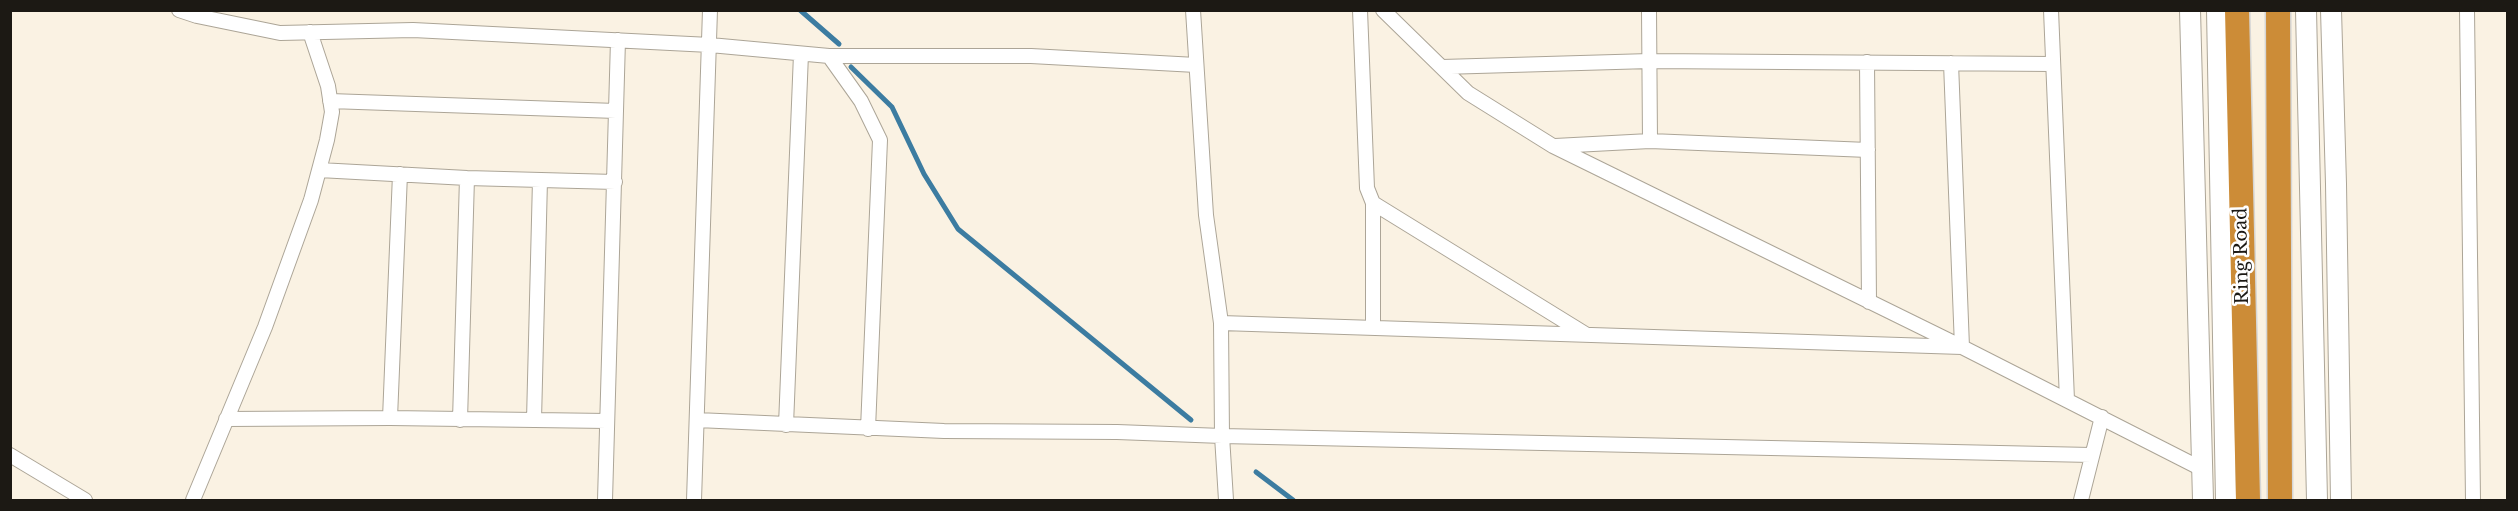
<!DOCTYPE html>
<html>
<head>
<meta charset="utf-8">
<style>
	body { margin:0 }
	#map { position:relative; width:2518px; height:511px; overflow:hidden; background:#faf2e3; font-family:"Libre Baskerville",serif }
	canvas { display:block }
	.frame { position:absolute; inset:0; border:12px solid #1c1914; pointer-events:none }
</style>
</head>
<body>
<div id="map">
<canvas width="2518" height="511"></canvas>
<div class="frame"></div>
</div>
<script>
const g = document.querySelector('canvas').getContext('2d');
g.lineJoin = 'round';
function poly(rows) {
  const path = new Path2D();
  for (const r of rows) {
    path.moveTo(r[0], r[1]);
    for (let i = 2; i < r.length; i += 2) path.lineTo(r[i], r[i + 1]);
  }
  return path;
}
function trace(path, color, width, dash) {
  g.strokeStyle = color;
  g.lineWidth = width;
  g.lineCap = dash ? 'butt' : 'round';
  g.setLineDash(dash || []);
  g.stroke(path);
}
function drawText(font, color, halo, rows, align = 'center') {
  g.font = font + ' "Libre Baskerville",serif';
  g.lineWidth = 5;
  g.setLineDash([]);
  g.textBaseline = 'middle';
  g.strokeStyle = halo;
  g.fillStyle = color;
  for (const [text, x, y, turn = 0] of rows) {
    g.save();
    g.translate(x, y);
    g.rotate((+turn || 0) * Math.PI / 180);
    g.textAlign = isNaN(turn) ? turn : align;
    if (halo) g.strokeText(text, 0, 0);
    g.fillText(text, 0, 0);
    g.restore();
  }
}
const stream = poly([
	[800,10,839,44],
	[851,67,892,107,924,174,958,229,1191,420],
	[1256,472,1293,500]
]);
const street = poly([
	[179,10,197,16,280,33,413,30,710,45,829,56,1031,56,1196,65],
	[1193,10,1206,215,1221,323,1222,436,1226,500],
	[1360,10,1367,188,1373,203,1587,335],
	[1383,10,1468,93,1553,146,1962,347,2202,469],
	[1649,10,1650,141],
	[2051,10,2067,400],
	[2467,10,2473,500],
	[829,56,861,101,880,140,868,429],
	[1867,62,1869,302],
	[1442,67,1650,61,2053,64],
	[330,101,616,111],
	[1555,146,1650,141,1868,150],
	[319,170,467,178,615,182],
	[1221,323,1962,347,1951,63],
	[1373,328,1373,203],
	[390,418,400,174],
	[226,419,390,418,607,421],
	[460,420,467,178],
	[534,420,540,180],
	[697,420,944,431,1117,432,1222,436,2091,455],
	[786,425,801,54],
	[10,455,85,500],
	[193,500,265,327,311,200,327,140,332,112,328,86,310,32],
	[605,500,618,40],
	[694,500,710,10],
	[2081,500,2102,417]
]);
const secondary = poly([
	[2190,10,2203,500],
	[2217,10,2226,500],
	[2306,10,2317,500],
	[2331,10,2336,184,2341,500]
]);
const highway = poly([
	[2237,10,2248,500],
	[2278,10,2280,500]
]);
const streetNames = [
	["Ring Road",2242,256,-91]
];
trace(stream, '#3c7ca1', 5);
trace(street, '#aca597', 16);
trace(secondary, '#aca597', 22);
trace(highway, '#d6d6d5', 27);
trace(street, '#fff', 14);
trace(secondary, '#fff', 20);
trace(highway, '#cc8c37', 24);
drawText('18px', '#1c1914', '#fff', streetNames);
</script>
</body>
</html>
